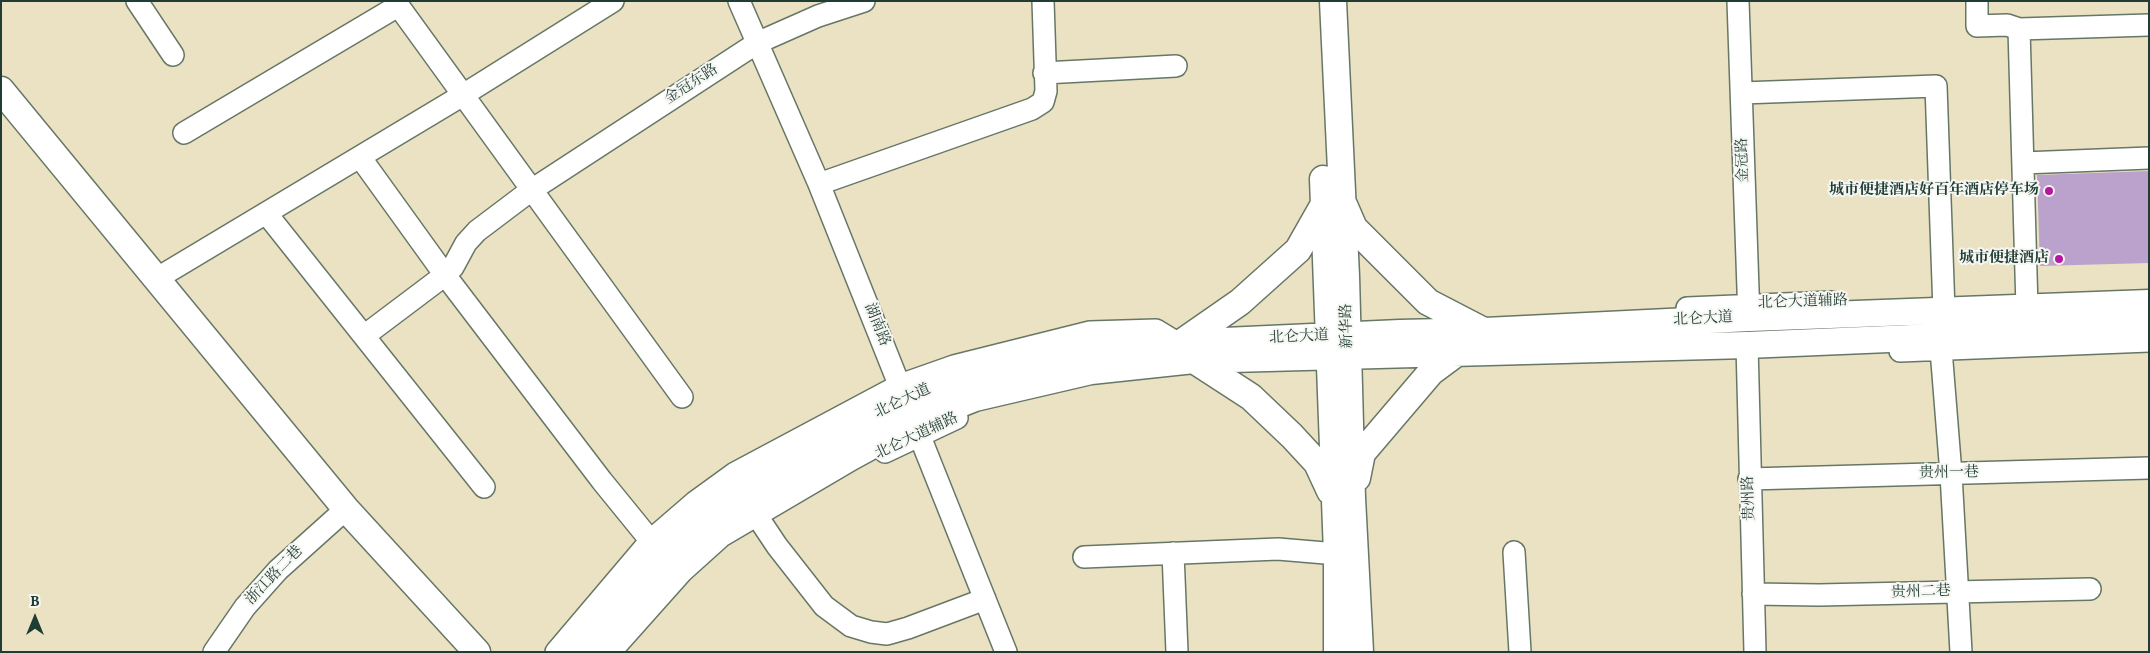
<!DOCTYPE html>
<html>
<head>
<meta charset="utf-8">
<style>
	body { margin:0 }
	#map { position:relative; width:2150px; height:653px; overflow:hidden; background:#eae2c3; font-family:Vollkorn,serif }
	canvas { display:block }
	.frame { position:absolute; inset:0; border:2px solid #1f3d34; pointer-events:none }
	.north { position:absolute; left:10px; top:593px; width:50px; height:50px; -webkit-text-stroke:4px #f6f6f2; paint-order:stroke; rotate:0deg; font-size:14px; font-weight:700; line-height:20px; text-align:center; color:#1f3d34 }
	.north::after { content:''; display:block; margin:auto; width:18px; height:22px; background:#1f3d34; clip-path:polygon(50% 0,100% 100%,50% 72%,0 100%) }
</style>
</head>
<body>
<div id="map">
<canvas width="2150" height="653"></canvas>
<div class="frame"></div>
<div class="north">B</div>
</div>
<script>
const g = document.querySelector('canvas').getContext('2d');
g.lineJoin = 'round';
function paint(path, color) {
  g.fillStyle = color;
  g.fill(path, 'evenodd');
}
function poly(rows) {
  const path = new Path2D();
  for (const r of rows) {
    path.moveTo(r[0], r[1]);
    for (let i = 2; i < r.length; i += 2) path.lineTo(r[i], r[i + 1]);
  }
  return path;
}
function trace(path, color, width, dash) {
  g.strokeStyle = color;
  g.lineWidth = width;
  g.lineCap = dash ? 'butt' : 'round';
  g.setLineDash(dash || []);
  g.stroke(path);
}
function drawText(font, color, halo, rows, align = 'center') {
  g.font = font + ' Vollkorn,"Noto Serif SC",serif';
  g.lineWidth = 4;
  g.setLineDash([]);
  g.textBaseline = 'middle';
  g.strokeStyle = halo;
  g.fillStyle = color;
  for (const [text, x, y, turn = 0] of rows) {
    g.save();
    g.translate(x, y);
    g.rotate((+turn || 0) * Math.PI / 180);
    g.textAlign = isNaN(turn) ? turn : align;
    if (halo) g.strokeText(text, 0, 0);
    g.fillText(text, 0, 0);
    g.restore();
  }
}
const building = poly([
	[2149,171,2149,263,2040,266,2037,175]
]);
const minor = poly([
	[137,1,173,55],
	[395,1,682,397],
	[739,1,819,184,1006,652],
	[1738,1,1749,318],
	[1977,1,1977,26,2007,25,2019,29],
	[1044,73,1176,66],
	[1742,93,1936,86,1944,311],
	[184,133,398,6],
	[360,157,445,275,602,481,659,551],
	[2023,163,2149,158],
	[819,184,1032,109,1043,102,1046,91,1043,1],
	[266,213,484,487],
	[156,279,463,95,613,1],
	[1687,308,1831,302],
	[2027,308,2019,29,2149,25],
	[364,336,445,275,453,267,466,243,477,231,530,191,757,43,818,16,864,1],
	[1940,337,1951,474,1961,652],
	[1747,345,1755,652],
	[1900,351,2149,341],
	[885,452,957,418],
	[1749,479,2149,468],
	[755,513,777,546,824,606,851,626,871,632,887,634,908,628,985,599],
	[1514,552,1520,652],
	[1173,553,1177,652],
	[1084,557,1278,549,1337,554],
	[1753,594,1819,595,2090,589],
	[214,652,245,607,278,570,346,509],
	[556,652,651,540,695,502,735,473,900,385,954,366,1090,332,1156,330,1179,344]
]);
const major = poly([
	[1333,1,1346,276,1352,498,1360,652],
	[1,90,346,509,477,652],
	[1323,179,1337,554,1337,652],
	[1344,205,1354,228,1428,302,1482,330],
	[1181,343,1240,302,1298,250,1323,206],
	[1194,360,1251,397,1292,436,1317,463,1330,491],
	[1357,478,1362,453,1431,372,1458,352],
	[576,652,662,554,703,518,827,441,905,398,955,379,1093,347,1400,333,1485,331,1749,318,2149,303],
	[607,652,680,570,720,534,851,457,915,422,975,398,1091,371,1194,360,1747,345,2149,328]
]);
const markers = [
	[2049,191,5,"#b5179e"],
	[2059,259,5,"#b5179e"]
];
const streetNames = [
	["金冠东路",692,85,-33],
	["金冠路",1744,160,-92],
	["北仑大道辅路",1803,303,-2],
	["北仑大道",1703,320,-3],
	["湖南路",876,325,68],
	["新华路",1348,326,-91],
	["北仑大道",1299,338,-3],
	["北仑大道",903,402,-25],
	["北仑大道辅路",917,437,-25],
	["贵州一巷",1949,474,-1],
	["贵州路",1750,498,-92],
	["浙江路二巷",275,576,-46],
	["贵州二巷",1921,593,-2]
];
const poiNames = [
	["城市便捷酒店好百年酒店停车场",2039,191],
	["城市便捷酒店",2049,259]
];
paint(building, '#baa2cc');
trace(minor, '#676', 24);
trace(major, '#676', 29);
trace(minor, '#fff', 21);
trace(major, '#fff', 26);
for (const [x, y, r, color] of markers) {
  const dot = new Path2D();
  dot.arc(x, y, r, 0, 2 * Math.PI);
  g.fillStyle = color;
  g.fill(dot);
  trace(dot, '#f6f6f2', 2);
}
drawText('15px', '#1f3d34', '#f6f6f2', streetNames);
drawText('bold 15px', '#1f3d34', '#f6f6f2', poiNames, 'right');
</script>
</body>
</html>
